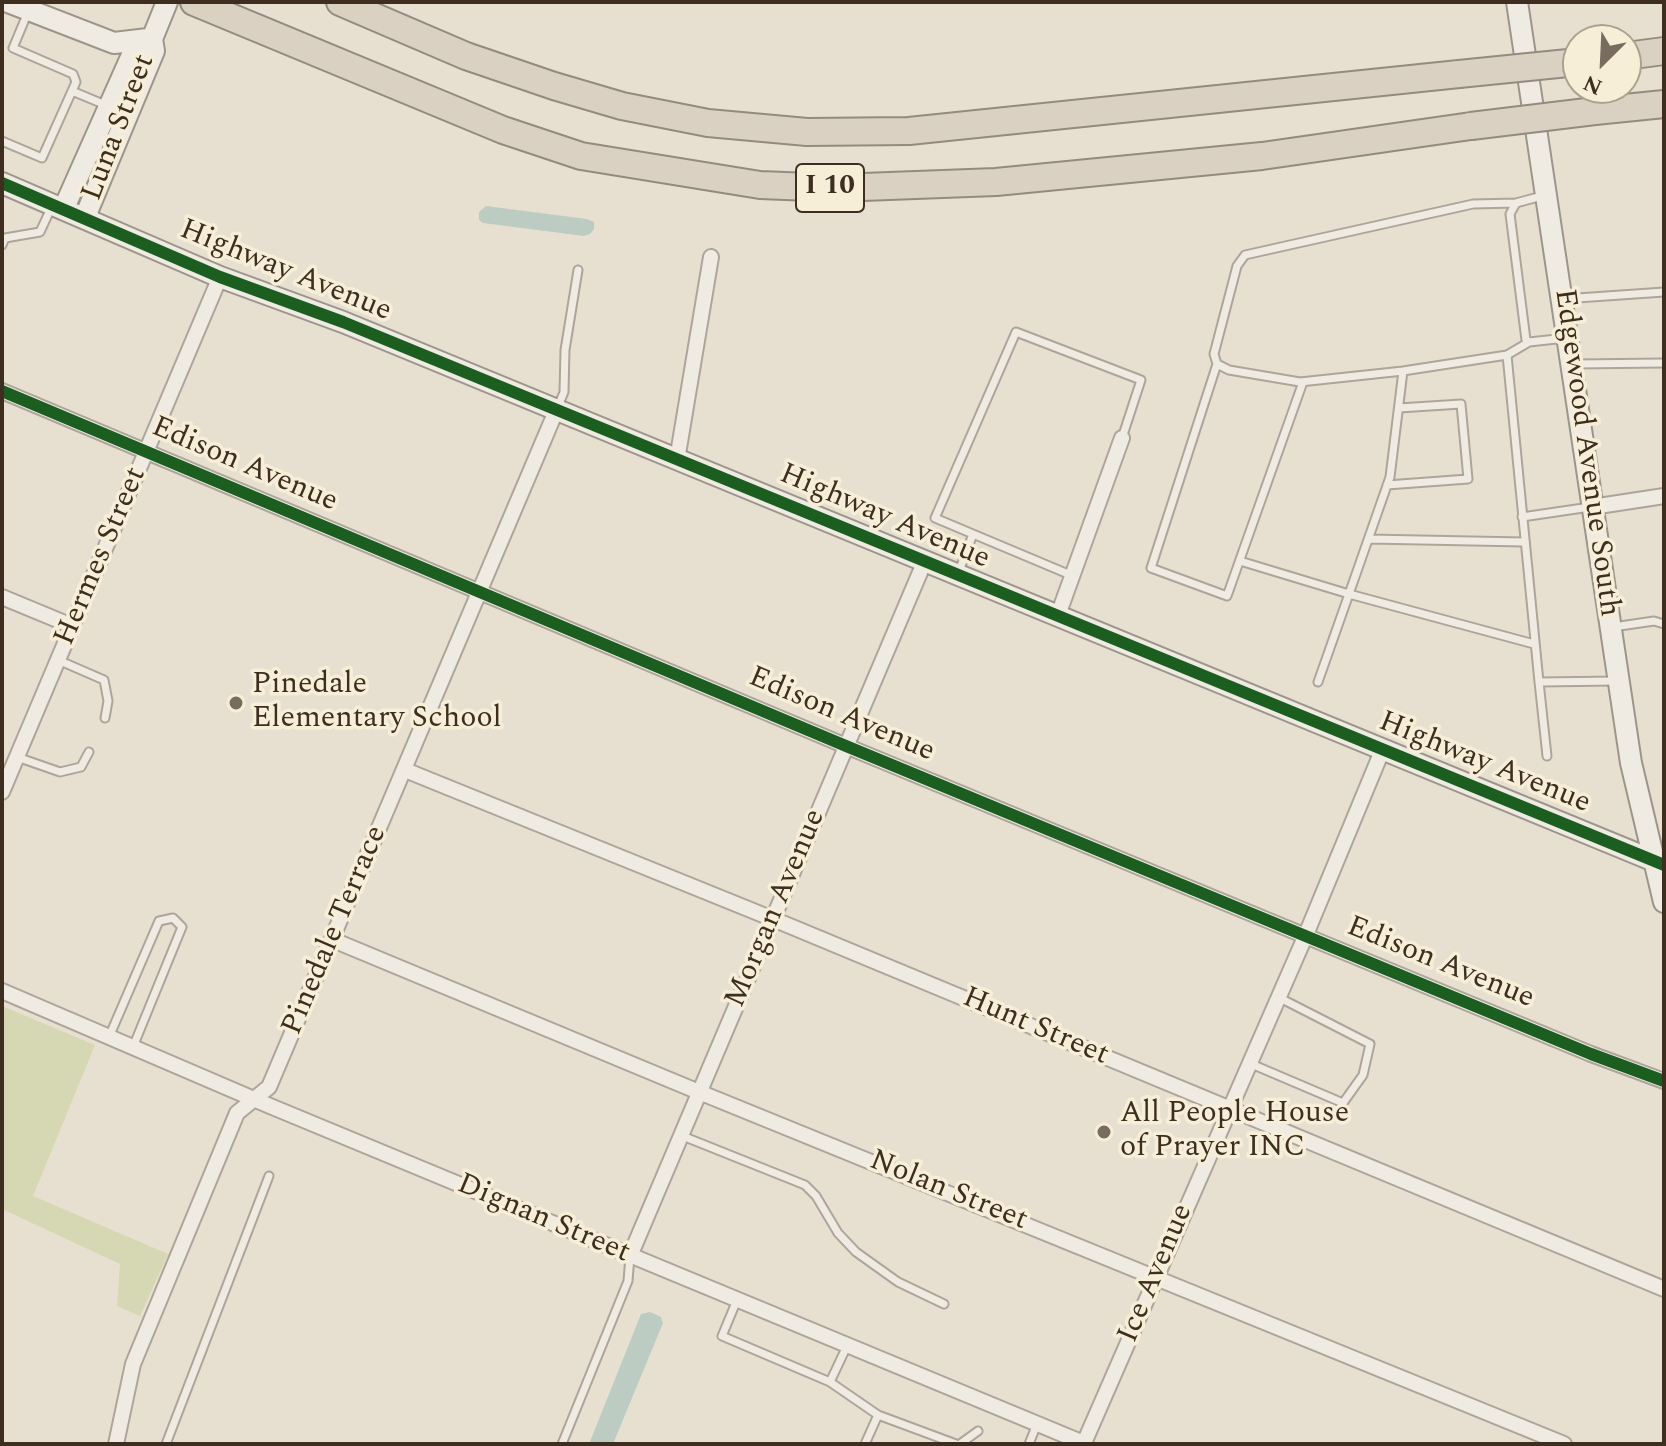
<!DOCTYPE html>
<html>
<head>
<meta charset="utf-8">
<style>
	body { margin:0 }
	#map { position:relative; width:1666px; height:1446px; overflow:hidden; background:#e7e0d1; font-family:Spectral,serif }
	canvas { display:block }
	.frame { position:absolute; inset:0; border:4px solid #3d2e20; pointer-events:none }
	.north { position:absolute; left:1562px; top:24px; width:80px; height:80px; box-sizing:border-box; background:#f7eed8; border:2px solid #ada18e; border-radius:50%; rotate:204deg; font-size:22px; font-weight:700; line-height:32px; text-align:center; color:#3d2e20 }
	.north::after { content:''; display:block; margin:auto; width:28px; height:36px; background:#786c5e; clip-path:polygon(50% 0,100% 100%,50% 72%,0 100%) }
</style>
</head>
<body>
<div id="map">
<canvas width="1666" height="1446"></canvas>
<div class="frame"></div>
<div class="north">N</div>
</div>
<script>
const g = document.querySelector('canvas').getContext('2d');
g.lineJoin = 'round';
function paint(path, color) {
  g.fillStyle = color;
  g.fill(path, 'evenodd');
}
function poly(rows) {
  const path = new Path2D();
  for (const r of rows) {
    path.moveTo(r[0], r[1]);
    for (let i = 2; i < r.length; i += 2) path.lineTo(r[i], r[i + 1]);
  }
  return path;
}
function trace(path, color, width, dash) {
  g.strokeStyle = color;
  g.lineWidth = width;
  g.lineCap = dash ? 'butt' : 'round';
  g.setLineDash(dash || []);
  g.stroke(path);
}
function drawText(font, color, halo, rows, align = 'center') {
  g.font = font + ' Spectral,serif';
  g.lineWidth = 7;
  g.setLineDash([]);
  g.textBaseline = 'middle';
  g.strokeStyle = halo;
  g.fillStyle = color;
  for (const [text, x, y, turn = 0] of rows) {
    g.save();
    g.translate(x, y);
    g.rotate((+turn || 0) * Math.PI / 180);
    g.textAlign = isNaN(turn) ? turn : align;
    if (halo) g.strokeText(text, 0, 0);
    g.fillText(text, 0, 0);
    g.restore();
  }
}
const green = poly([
	[2,1006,95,1045,33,1196,168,1254,140,1316,117,1306,120,1264,2,1209]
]);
const water = poly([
	[486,206,587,219,594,222,594,229,590,234,584,236,483,223,479,220,479,212],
	[650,1312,661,1317,663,1323,613,1444,589,1444,641,1314]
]);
const lane = poly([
	[72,91,108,106],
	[2,141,42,158,76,82,73,74,13,48,28,12],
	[1542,196,1516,203,1510,214,1526,340,1529,342,1566,338],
	[1516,203,1473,204,1245,255,1237,266,1214,354,1217,364,1229,370,1300,382,1403,371,1507,355,1529,342],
	[2,245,5,238,40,232,52,206],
	[1563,299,1664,292],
	[1507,355,1539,682,1617,681],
	[1217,364,1151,568,1227,596,1303,382],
	[1574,364,1664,363],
	[1403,371,1390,477,1349,594,1534,644],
	[557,409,564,392,565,350,578,270],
	[1387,485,1468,479,1461,404,1399,408],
	[1522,517,1590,507],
	[973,534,1073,576],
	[1369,539,1524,542],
	[1240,561,1349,594,1318,682],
	[958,574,973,534,935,518,1016,332,1141,380,1122,438],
	[1613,627,1654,621,1664,624],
	[58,660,104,680,108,701,105,718],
	[1539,682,1547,756],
	[17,757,60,772,81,767,89,752],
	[109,1037,159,921,173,918,182,927,133,1047],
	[1249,1063,1343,1103,1363,1075,1370,1044,1278,997],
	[680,1135,805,1185,816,1196,838,1233,856,1252,898,1282,944,1304],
	[737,1300,722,1336,830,1382,847,1346],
	[830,1382,878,1415,865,1444],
	[878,1415,956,1444],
	[166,1444,269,1176],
	[562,1444,628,1281,630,1256],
	[960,1444,978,1431],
	[1029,1444,1037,1424]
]);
const street = poly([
	[2,391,846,746,1591,1054,1664,1081],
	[677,460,711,257],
	[1592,507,1664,496],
	[2,597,72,626],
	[1057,618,1122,438],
	[405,770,773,919,1664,1289],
	[2,792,220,277],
	[333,940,699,1092,1564,1444],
	[2,991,270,1106,1086,1444],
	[630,1256,924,563],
	[1084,1443,1305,937,1382,751],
	[116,1444,133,1364,237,1113,269,1087,556,411]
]);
const secondary = poly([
	[8,2,114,43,148,39],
	[1517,2,1631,763,1664,902],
	[2,183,220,277,343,322,1664,865],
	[64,208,132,55,137,47,152,39],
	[85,217,154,51,152,39,167,2]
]);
const highway = poly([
	[194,2,503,130,581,156,760,185,836,188,996,182,1262,156,1471,126],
	[340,2,466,56,554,86,622,106,708,123,807,132,909,131,1459,74],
	[1626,56,1664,51],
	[1595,111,1664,104]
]);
const highwayBridge = poly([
	[1459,74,1578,62],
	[1471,126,1595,111]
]);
const cycleway = poly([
	[2,183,220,277,343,322,1664,865],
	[2,391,846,746,1591,1054,1664,1081]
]);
const markers = [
	[236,703,8,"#786c5e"],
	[1104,1132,8,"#786c5e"]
];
const shields = [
	[830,188,68]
];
const shieldNames = [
	["I 10",830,188]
];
const streetNames = [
	["Luna Street",120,128,-69],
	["Highway Avenue",285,272,22],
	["Edgewood Avenue South",1585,453,82],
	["Edison Avenue",244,466,23],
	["Highway Avenue",884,518,23],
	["Hermes Street",102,557,-67],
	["Edison Avenue",841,716,23],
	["Highway Avenue",1484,764,22],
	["Morgan Avenue",777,909,-67],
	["Pinedale Terrace",336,931,-67],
	["Edison Avenue",1440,964,22],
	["Hunt Street",1035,1028,23],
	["Nolan Street",948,1192,22],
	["Dignan Street",543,1220,23],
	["Ice Avenue",1157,1274,-67]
];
const poiNames = [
	["Pinedale",252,686],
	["Elementary School",252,720],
	["All People House",1120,1115],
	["of Prayer INC",1120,1149]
];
paint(green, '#d6d7b3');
paint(water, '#bcccc2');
trace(lane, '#ada599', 11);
trace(street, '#ada599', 18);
trace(secondary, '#9c958a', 24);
trace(highway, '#928b80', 30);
trace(lane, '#efebe3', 7);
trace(street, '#efebe3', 14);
trace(secondary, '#efebe3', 20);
trace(highway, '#dad1c2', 26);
trace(highwayBridge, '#928b80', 30, []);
trace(highwayBridge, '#dad1c2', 26);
trace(cycleway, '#1b5e20', 12);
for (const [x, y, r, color] of markers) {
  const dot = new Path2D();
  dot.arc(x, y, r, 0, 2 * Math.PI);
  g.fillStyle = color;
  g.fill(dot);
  trace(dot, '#f7eed8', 3);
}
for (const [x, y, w] of shields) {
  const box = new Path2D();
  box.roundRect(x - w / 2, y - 24, w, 48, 6);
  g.fillStyle = '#f7eed8';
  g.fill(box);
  trace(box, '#3d2e20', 2);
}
drawText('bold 28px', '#3d2e20', null, shieldNames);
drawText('30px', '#3d2e20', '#f7eed8', streetNames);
drawText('30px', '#3d2e20', '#f7eed8', poiNames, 'left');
</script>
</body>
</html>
